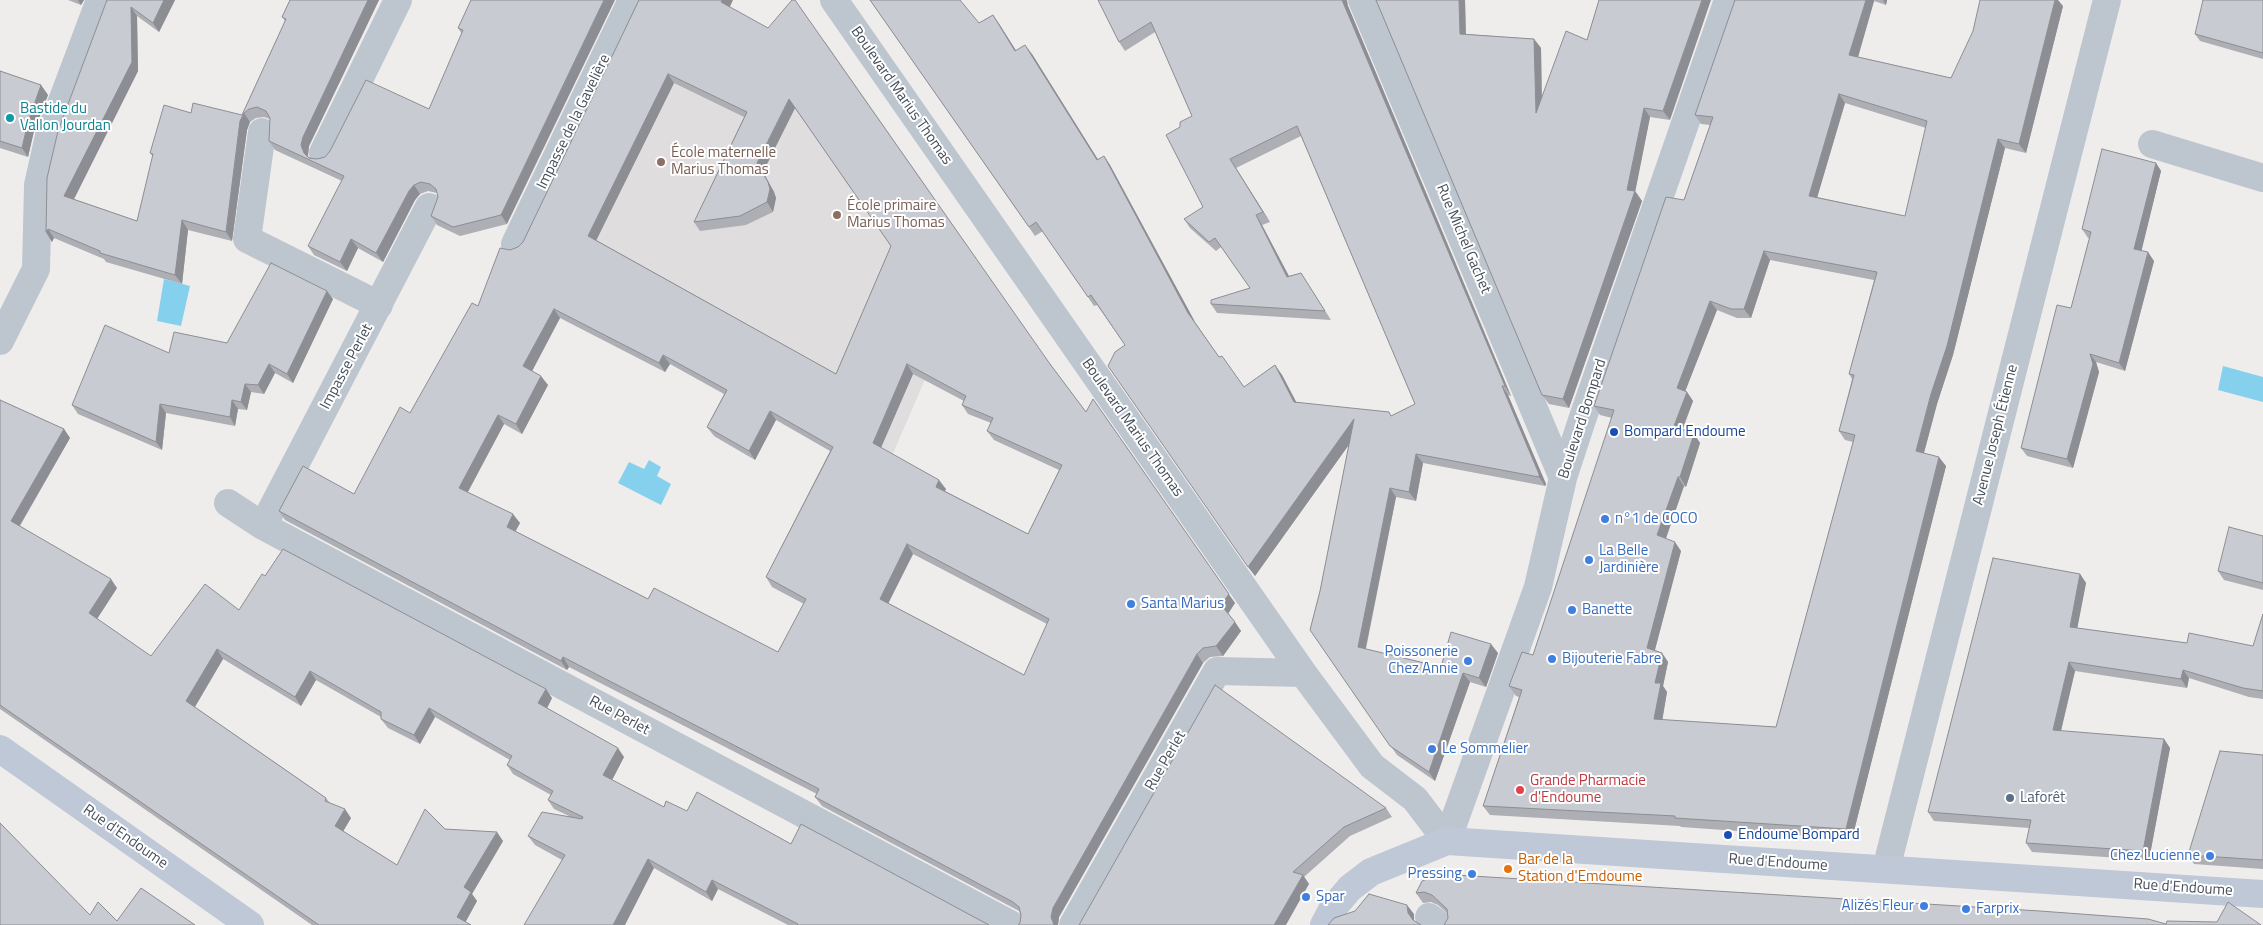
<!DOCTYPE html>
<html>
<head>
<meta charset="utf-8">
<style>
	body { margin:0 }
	canvas { display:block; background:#efecec }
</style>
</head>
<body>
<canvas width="2263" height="925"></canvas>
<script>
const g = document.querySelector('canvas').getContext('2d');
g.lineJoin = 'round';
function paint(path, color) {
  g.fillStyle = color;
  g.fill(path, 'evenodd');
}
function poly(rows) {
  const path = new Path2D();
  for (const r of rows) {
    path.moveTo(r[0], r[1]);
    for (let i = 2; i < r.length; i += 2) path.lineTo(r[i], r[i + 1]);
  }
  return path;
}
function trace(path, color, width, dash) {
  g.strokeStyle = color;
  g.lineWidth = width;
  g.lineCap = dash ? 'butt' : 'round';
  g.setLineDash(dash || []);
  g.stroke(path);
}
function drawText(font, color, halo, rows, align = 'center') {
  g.font = font + ' "Titillium Web",sans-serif';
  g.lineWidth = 4;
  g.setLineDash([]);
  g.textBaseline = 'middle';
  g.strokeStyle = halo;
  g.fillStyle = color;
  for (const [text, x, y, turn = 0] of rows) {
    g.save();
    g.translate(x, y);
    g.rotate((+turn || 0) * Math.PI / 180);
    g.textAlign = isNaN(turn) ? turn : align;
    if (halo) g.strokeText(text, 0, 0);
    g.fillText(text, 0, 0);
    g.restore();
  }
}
const education = poly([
	[682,0,807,61,825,41,977,259,891,458,525,251]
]);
const water = poly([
	[164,279,190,286,181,326,157,321],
	[2223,366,2263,377,2263,402,2218,390],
	[649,460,661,467,657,476,671,484,661,505,618,483,629,462,644,469]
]);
const street = poly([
	[834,0,1303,673,1372,766,1415,799,1447,841],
	[1362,0,1563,478],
	[262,132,247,239,379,305],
	[2152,144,2263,178],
	[323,153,398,0],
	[515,244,632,0],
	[0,341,36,269,38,185,49,136,100,0],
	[228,503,263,526,1012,925],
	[263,526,429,207],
	[1447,841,1538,587,1563,478,1582,420,1728,0],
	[1886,869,2107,0],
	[1429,917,1439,925],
	[1073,925,1217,671,1303,673]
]);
const secondary = poly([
	[0,749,250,925],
	[1324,925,1333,908,1350,888,1371,872,1447,841,2263,894]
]);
const wall = poly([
	[68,0,84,0,81,5],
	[107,0,175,0,159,32,137,16,138,71,74,199,137,221,153,157,150,153,191,113,242,115,285,21,282,17,290,0,379,0,309,146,308,155,308,157,317,159,325,157,429,109,462,34,458,28,471,0,507,224,460,236,437,225,431,216,438,197,437,193,428,191,420,194,415,200,383,262,358,248,347,271,314,255,308,246,342,181,275,150,269,141,270,119,264,117,256,118,250,122,247,130,232,241,188,230,182,284,106,262,104,259,54,238,52,242,46,232],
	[639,0,730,7,1050,364,1086,412,1235,603,1228,613,1241,631,1223,656,1210,657,1203,663,1059,917,1058,925,1018,925,1020,923,1021,915,1019,911,822,806,815,797,817,794,569,667,567,670,285,520,279,511,354,494,410,413,478,306,510,250,518,247,523,242],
	[674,83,744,117,694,222,700,231,746,225,773,212,776,198,774,192,763,172,795,108,891,246,836,374,596,240],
	[560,318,665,372,670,364,724,394,707,427,714,436,755,460,776,420,830,451,766,577,772,587,804,604,778,652,648,599,515,531,520,523,468,492,504,424,522,434,548,385,532,371],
	[913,374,964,401,962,405,968,414,991,423,987,431,994,440,1059,470,1028,534,945,491,946,489,881,448],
	[913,554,1047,624,1024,675,888,603],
	[870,0,979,23,993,15,1016,51,1032,54,1098,160,1104,156,1110,165,1195,322,1219,357,1244,387,1275,365,1282,375,1296,402,1391,416,1415,404,1301,136,1236,168,1270,222,1262,225,1289,276,1301,273,1331,320,1217,313,1211,304,1250,288,1221,247,1216,251,1190,228,1184,219,1203,207,1180,127,1192,116,1155,32,1125,51,1119,42,1098,0,1348,6,1511,396,1508,395,1546,484,1545,486,1423,463,1416,501,1396,497,1366,649,1441,667,1498,653,1486,687,1470,682,1435,781,1397,755,1310,630,1320,591,1349,444,1255,576,1125,345,1097,305,1094,306,1043,231,1035,236],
	[1376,0,1465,0,1466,34,1534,39,1541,48,1542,97,1587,40,1599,0,1670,120,1650,117,1635,191,1642,201,1569,408,1549,404,1542,395],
	[1735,0,1887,0,1886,5,1874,1,1858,57,1951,78,2063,6,2026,153,2005,148,1953,355,1937,404,1924,453,1946,466,1852,839,1681,827,1680,826,1490,815,1483,806,1519,697,1516,696,1509,686,1533,655,1612,418,1600,415,1594,406,1684,200,1710,125,1701,124,1695,115],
	[1845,103,1926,128,1905,216,1817,197],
	[1770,260,1874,280,1849,374,1852,379,1839,431,1845,440,1853,442,1776,727,1662,720,1667,692,1663,686,1668,662,1662,653,1655,650,1681,551,1666,538,1684,486,1686,487,1700,443,1694,434,1683,429,1693,401,1687,392,1685,391,1717,310,1737,318,1751,318],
	[2263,0,2263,59,2200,41,2195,34],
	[0,71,41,85,48,95,34,131,28,157,0,148],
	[2156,163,2161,171,2141,251,2154,261,2125,371,2096,362,2099,372,2073,468,2027,456,2021,448,2071,308,2090,238,2088,238,2082,229],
	[333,299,293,383,275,373,264,394,251,392,247,410,238,409,235,426,166,413,162,450,78,414,72,405,169,353,227,343],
	[0,400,64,429,70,438,20,526,117,588,97,619,151,656,239,610,552,698,547,708,624,757,612,780,664,807,687,811,791,844,989,925,788,925,718,889,712,901,654,868,562,860,535,845,528,836,569,816,554,809,548,800,551,795,513,774,507,765,510,760,435,717,420,744,388,728,381,719,381,717,316,680,301,706,223,659,195,707,326,798,330,803,351,818,343,831,397,865,445,829,503,841,472,894,477,901,465,922,471,925,312,925,0,709],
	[2263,536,2263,590,2224,580,2218,571],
	[2080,574,2086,583,2077,628,2187,643,2253,646,2263,614,2263,699,2249,697,2189,678,2187,688,2075,671,2061,731,2164,739,2170,748,2149,860,2032,852,2026,843,2029,828,1934,821,1928,812],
	[2263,755,2263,869,2194,864,2188,855],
	[1386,808,1392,817,1350,836,1304,877,1309,884,1079,925],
	[1422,881,2166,924,2261,925,1448,918,1447,913,1438,905,1431,902,1423,903,1416,893]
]);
const shadedWall = poly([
	[78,0,84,0,81,5],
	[164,0,175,0,159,32,153,23],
	[368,0,379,0,309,146,308,155,309,160,304,153,301,145,303,137],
	[604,0,615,0,507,224,501,215],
	[722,0,733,0,728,11,721,2],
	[1342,0,1347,0,1348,6,1511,396,1505,386],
	[1459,0,1465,0,1466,43,1460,34],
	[1702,0,1711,0,1670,120,1663,111],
	[1866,0,1874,0,1874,1,1856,64,1849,55],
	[1883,0,1887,0,1886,5],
	[2055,0,2058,0,2063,6,2026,153,2019,144],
	[131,7,137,16,138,71,71,205,64,196],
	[993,15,1000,25,1022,60,1015,51],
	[1534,39,1541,48,1542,122,1536,113],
	[1025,45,1032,54,1104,169,1097,160],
	[668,74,674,83,594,245,588,236],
	[41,85,48,95,34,131,28,157,22,148,28,122],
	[1839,94,1845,103,1815,205,1809,196],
	[789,99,795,108,763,172,774,192,776,198,773,212,767,202,757,163],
	[1644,108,1650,117,1635,193,1635,191,1642,201,1569,408,1563,399,1627,190],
	[244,113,250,122,247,130,232,241,226,232,240,121],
	[1998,139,2005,148,1953,355,1937,404,1922,460,1916,451],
	[1104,156,1110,165,1195,322,1188,313],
	[1230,159,1236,168,1270,222,1263,212],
	[2156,163,2161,171,2140,257,2134,249],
	[414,185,420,194,415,200,383,262,376,253,409,191],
	[1256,215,1262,225,1294,286,1287,277],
	[182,220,188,230,182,284,175,275],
	[48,229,54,238,52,242,46,232],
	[351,239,358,248,347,271,340,262],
	[1764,251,1770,260,1751,318,1744,309],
	[2148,252,2154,261,2125,371,2119,363],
	[327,291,333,299,293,383,287,374],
	[1710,301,1717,310,1683,397,1677,388],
	[554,309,560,318,530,375,523,366],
	[2090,354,2096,362,2099,372,2073,468,2067,459],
	[663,355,670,364,665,372,659,363],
	[269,364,275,373,264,394,258,385],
	[907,364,913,374,879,452,873,443],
	[1275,365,1282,375,1301,411,1294,402],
	[541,376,548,385,522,434,516,424],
	[245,384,251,392,247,410,241,402],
	[1502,386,1508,395,1546,484,1545,486,1539,477],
	[1687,392,1693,401,1680,435,1674,426],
	[1093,399,1235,603,1228,614,1221,605],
	[232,400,238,409,235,426,230,417],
	[160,404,166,413,162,450,156,442],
	[770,411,776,420,755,460,749,451],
	[498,415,504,424,465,497,459,488],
	[1354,419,1361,428,1255,576,1248,567],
	[64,429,70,438,17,530,11,521],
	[1694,434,1700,443,1686,487,1680,477],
	[1416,454,1423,463,1416,501,1409,492],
	[1939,457,1946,466,1852,839,1846,829],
	[1678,477,1684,486,1664,544,1657,535],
	[939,480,946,489,942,496,936,487],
	[1390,488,1396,497,1364,656,1358,647],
	[513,514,520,523,513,536,507,527],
	[1675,542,1681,551,1653,657,1647,648],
	[907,544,913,554,886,608,880,599],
	[2080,574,2086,583,2076,635,2070,627],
	[111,579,117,588,95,622,89,613],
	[1235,622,1241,631,1223,656,1216,646],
	[1491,644,1498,653,1486,687,1479,678],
	[217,649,223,659,193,710,186,701],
	[1662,653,1668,662,1663,686,1667,692,1661,728,1654,719,1655,683],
	[1197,654,1203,663,1059,917,1058,925,1054,925,1051,917,1053,908],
	[563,657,569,667,567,670,561,661],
	[2069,662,2075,671,2059,739,2053,730],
	[2183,670,2189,678,2187,688,2181,679],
	[310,671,316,680,301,706,295,697],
	[1463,673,1470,682,1435,781,1429,772],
	[546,689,552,698,545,712,538,703],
	[429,708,435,717,420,744,414,735],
	[2164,739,2170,748,2149,860,2143,851],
	[618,748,624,757,610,784,603,775],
	[345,809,351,818,341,835,335,826],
	[497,832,503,841,472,894,477,901,464,925,457,917,464,887],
	[648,859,654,868,625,925,613,925],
	[1303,875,1309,884,1286,925,1274,925],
	[712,880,718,889,712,901,706,892],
	[1407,905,1414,914,1414,922,1408,913]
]);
const building = poly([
	[107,0,164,0,153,23,131,7,132,62,64,196,137,221,153,154,150,153,164,105,191,113,193,103,242,115,286,19,282,17,290,0,368,0,303,137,301,145,304,153,309,158,317,159,325,157,330,151,366,80,429,109,463,30,458,28,471,0,604,0,501,215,453,227,431,216,438,197,436,189,430,184,421,182,414,185,409,191,376,253,351,239,340,262,308,246,344,176,269,141,270,118,266,111,257,107,249,109,244,113,240,121,226,232,182,220,175,275,100,253,100,251,48,229,46,232,47,178,58,131,107,0],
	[639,0,722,0,721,2,768,28,792,0,795,0,1050,364,1086,412,1093,399,1229,594,1221,605,1235,622,1216,646,1203,648,1197,654,1053,908,1051,917,1054,925,1018,925,1020,923,1021,915,1019,907,1013,902,815,797,819,789,563,657,561,661,279,511,303,466,354,494,400,407,410,413,472,303,478,306,500,248,510,250,518,247,523,242,639,0],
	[668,74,747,112,694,222,740,216,767,202,770,189,768,182,757,163,789,99,891,246,836,374,588,236,668,74],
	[554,309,659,363,663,355,727,390,707,427,749,451,770,411,833,447,766,577,806,599,778,652,654,588,648,599,507,527,513,514,459,488,498,415,516,424,541,376,523,366,554,309],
	[907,364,966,396,962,405,993,418,987,431,1062,465,1028,534,936,487,939,480,873,443,907,364],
	[907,544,1049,619,1024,675,880,599,907,544],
	[870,0,960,0,979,23,993,15,1015,51,1025,45,1097,160,1104,156,1188,313,1219,357,1222,356,1244,387,1275,365,1294,402,1389,412,1391,416,1415,404,1297,126,1230,159,1263,212,1256,215,1287,277,1301,273,1325,311,1211,304,1211,300,1250,288,1215,238,1209,242,1184,219,1203,207,1166,135,1180,127,1180,122,1192,116,1151,22,1119,42,1098,0,1342,0,1505,386,1502,386,1539,474,1539,477,1416,454,1409,492,1390,488,1358,647,1441,667,1451,632,1491,644,1479,678,1463,673,1429,772,1390,746,1310,630,1320,591,1354,419,1248,567,1108,366,1115,352,1125,345,1091,295,1088,297,1036,222,1029,227,870,0],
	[1376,0,1459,0,1460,34,1534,39,1536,113,1566,31,1587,40,1599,0,1702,0,1663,111,1644,108,1627,190,1635,191,1563,399,1542,395,1376,0],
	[1735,0,1866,0,1849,55,1951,78,1973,31,1980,0,2055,0,2019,144,1998,139,1947,346,1931,394,1916,451,1939,457,1846,829,1675,818,1675,816,1483,806,1522,690,1509,686,1522,652,1533,655,1614,410,1594,406,1666,197,1684,200,1713,117,1695,115,1735,0],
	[1839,94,1927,121,1905,216,1809,196,1839,94],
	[1764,251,1877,272,1849,374,1854,375,1839,431,1855,435,1776,727,1654,719,1661,683,1655,683,1662,653,1647,648,1675,542,1657,535,1678,477,1680,477,1694,434,1674,426,1687,392,1677,388,1710,301,1731,309,1744,309,1764,251],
	[2203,0,2263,0,2263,53,2195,34,2203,0],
	[0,71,41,85,28,122,22,148,0,141,0,71],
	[2102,149,2156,163,2134,249,2148,252,2119,363,2090,354,2093,364,2067,459,2021,448,2057,305,2071,308,2091,232,2082,229,2102,149],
	[271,263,327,291,287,374,269,364,258,385,245,384,241,402,232,400,230,417,160,404,156,442,72,405,105,325,169,353,174,332,227,343,271,263],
	[0,400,64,429,11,521,111,579,89,613,151,656,205,584,239,610,262,574,265,576,283,549,546,689,538,703,618,748,603,775,664,807,666,801,687,811,697,792,791,844,801,824,989,925,797,925,798,924,712,880,706,892,648,859,613,925,524,925,565,855,528,836,542,812,582,819,583,817,548,800,553,791,507,765,512,756,429,708,414,735,381,719,381,712,310,671,295,697,217,649,186,701,326,798,325,801,345,809,335,826,397,865,425,809,445,829,497,832,464,887,471,892,457,917,471,925,319,925,0,705,0,400],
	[2229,527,2263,536,2263,583,2218,571,2229,527],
	[1993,558,2080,574,2070,627,2187,643,2189,633,2253,646,2263,614,2263,691,2243,688,2183,670,2181,679,2069,662,2053,730,2164,739,2143,851,2026,843,2031,820,1928,812,1993,558],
	[1215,685,1386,808,1344,827,1293,872,1303,875,1274,925,1079,925,1215,685],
	[2220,751,2263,755,2263,860,2188,855,2220,751],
	[0,823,90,915,98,902,117,921,141,888,195,925,0,925,0,823],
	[1440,874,2040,911,2148,919,2166,924,2167,921,2217,922,2228,902,2261,925,1444,925,1448,918,1447,909,1432,895,1424,892,1416,893,1422,881,1440,874],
	[1369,894,1407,905,1408,913,1413,920,1421,925,1328,925,1334,918,1355,911,1369,894]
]);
const markers = [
	[10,118,5,"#0f9aa8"],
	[661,162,5,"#8d6e63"],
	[837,215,5,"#8d6e63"],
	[1614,432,5,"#1a4fb4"],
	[1605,519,5,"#3f7fe0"],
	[1589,560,5,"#3f7fe0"],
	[1131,604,5,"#3f7fe0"],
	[1572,610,5,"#3f7fe0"],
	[1552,659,5,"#3f7fe0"],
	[1468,661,5,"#3f7fe0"],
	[1432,749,5,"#3f7fe0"],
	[1520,790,5,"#e0444e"],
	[2010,798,5,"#5c6f8a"],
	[1728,835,5,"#1a4fb4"],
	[2210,856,5,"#3f7fe0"],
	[1508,869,5,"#e8710a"],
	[1472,874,5,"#3f7fe0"],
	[1306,897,5,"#3f7fe0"],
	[1924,906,5,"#3f7fe0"],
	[1966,909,5,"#3f7fe0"]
];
const streetNames = [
	["Boulevard Marius Thomas",901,96,55],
	["Impasse de la Gavelière",574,122,-64],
	["Rue Michel Gachet",1463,239,67],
	["Impasse Perlet",347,367,-62],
	["Boulevard Bompard",1583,419,-72],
	["Boulevard Marius Thomas",1132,428,55],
	["Avenue Joseph Étienne",1996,435,-76],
	["Rue Perlet",619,716,28],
	["Rue Perlet",1166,761,-60],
	["Rue d'Endoume",125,837,35],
	["Rue d'Endoume",1778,863,4],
	["Rue d'Endoume",2183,888,4]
];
const cultureNames = [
	["Bastide du",20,109],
	["Vallon Jourdan",20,126]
];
const educationNames = [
	["École maternelle",671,153],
	["Marius Thomas",671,170],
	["École primaire",847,206],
	["Marius Thomas",847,223]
];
const transitNames = [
	["Bompard Endoume",1624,432],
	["Endoume Bompard",1738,835]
];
const shopNames = [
	["n°1 de COCO",1615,519],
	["La Belle",1599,551],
	["Jardinière",1599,568],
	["Santa Marius",1141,604],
	["Banette",1582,610],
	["Poissonerie",1458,652,"right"],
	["Chez Annie",1458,669,"right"],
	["Bijouterie Fabre",1562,659],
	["Le Sommelier",1442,749],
	["Chez Lucienne",2200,856,"right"],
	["Pressing",1462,874,"right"],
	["Spar",1316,897],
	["Alizés Fleur",1914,906,"right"],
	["Farprix",1976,909]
];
const healthNames = [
	["Grande Pharmacie",1530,781],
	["d'Endoume",1530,798]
];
const serviceNames = [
	["Laforêt",2020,798]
];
const foodNames = [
	["Bar de la",1518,860],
	["Station d'Emdoume",1518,877]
];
paint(education, '#e0ddde');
paint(water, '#85d0ed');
trace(street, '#bdc6cf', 28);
trace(secondary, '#bec8d6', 28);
paint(wall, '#adafb5');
paint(shadedWall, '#8d8e93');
paint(building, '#c9cbd2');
trace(building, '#8d8e93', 1);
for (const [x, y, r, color] of markers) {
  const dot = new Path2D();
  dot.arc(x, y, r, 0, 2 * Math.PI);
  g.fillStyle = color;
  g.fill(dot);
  trace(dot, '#fff', 2);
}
drawText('15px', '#454e5a', '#fff', streetNames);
drawText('15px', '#0d838f', '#fff', cultureNames, 'left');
drawText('15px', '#785e54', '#fff', educationNames, 'left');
drawText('15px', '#164399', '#fff', transitNames, 'left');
drawText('15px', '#366cbe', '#fff', shopNames, 'left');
drawText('15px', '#be3a42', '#fff', healthNames, 'left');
drawText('15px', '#4e5e75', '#fff', serviceNames, 'left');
drawText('15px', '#c56008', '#fff', foodNames, 'left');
</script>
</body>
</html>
